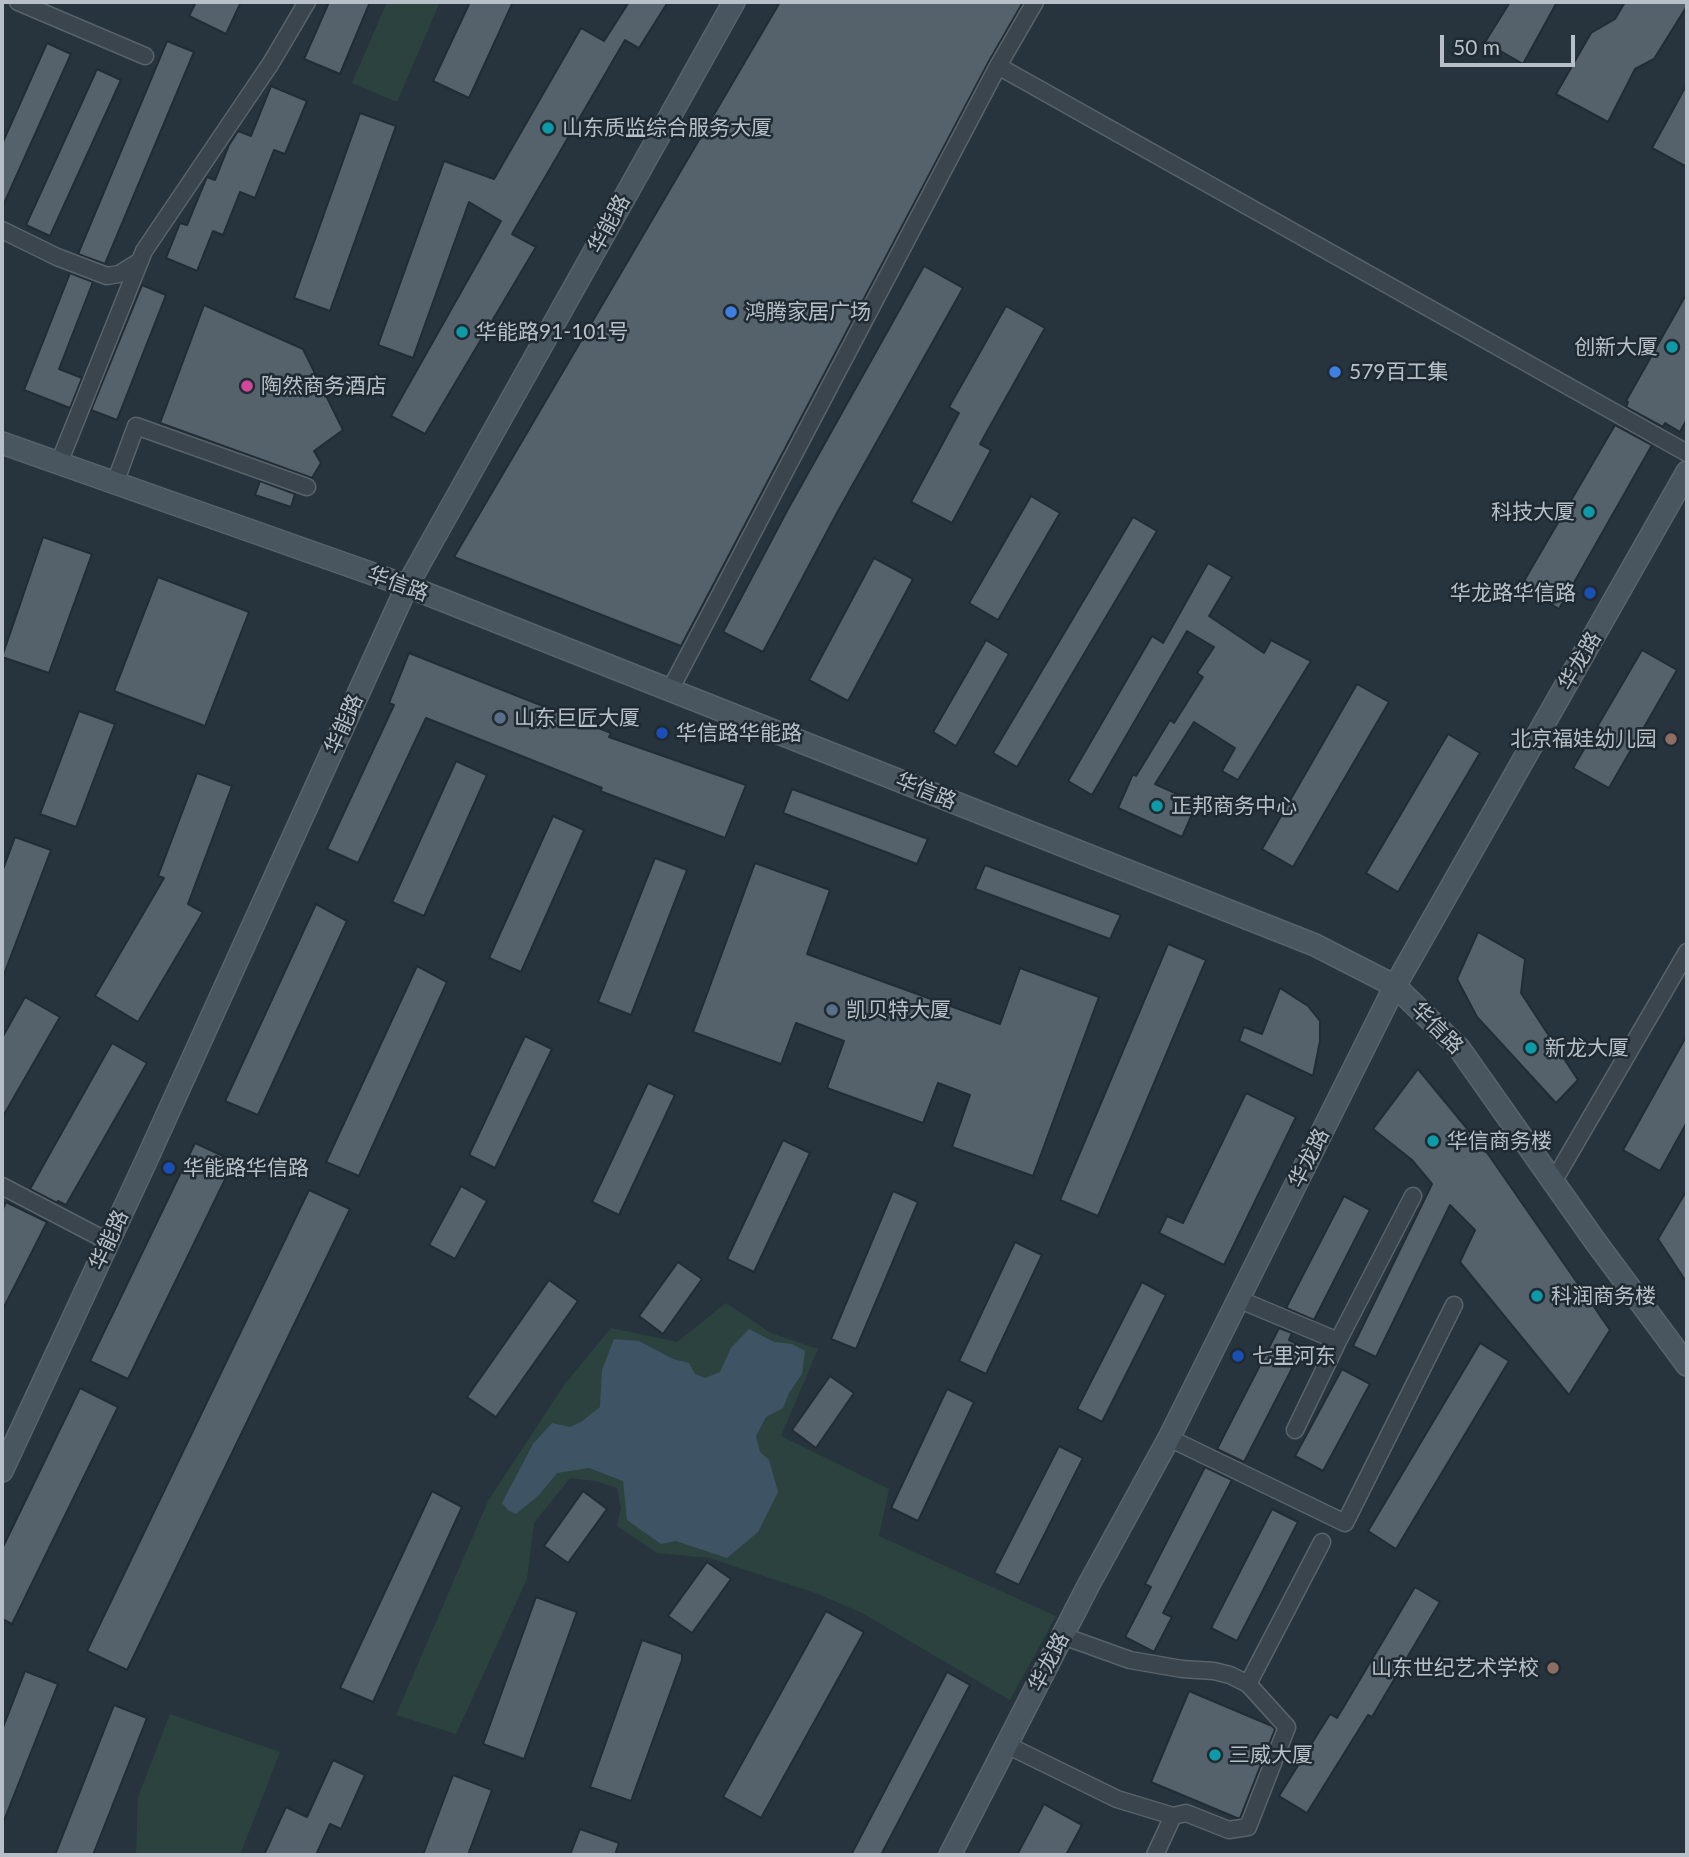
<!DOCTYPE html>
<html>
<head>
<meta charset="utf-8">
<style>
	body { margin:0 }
	#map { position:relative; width:1689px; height:1857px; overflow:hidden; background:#27343d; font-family:Lato,sans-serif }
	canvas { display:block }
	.frame { position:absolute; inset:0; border:4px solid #b7c0c8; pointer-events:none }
	.scale { position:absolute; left:1440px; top:35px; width:135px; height:32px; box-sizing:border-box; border:4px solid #b7c0c8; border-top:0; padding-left:9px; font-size:21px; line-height:24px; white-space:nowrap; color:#b7c0c8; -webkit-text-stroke:5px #1f2a32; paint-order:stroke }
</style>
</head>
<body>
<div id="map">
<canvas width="1689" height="1857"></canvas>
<div class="frame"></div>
<div class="scale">50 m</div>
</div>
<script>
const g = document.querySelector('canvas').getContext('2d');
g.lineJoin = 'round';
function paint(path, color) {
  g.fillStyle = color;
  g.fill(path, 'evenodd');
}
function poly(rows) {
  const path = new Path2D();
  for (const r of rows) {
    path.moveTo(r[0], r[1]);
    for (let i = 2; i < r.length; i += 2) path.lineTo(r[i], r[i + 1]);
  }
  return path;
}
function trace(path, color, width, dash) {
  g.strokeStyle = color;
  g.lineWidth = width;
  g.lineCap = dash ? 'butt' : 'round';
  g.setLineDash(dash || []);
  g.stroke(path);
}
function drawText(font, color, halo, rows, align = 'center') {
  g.font = font + ' Lato,"Noto Sans SC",sans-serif';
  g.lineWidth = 5;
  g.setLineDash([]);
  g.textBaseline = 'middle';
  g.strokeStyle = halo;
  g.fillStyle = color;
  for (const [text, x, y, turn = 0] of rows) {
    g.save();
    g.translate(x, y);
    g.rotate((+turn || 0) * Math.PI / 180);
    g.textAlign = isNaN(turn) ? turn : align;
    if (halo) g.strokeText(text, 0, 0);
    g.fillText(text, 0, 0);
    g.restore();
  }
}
const green = poly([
	[387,2,440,2,397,102,352,83],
	[726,1303,771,1333,818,1349,781,1436,889,1489,879,1536,1056,1616,1010,1700,862,1613,818,1594,709,1558,657,1553,617,1526,621,1508,617,1488,595,1481,570,1478,534,1523,527,1579,456,1734,396,1715,488,1501,564,1385,611,1328,677,1342],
	[170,1714,280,1752,240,1855,136,1855,138,1797]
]);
const water = poly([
	[749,1329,774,1342,792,1344,805,1351,802,1374,789,1393,783,1408,766,1417,756,1436,760,1452,769,1460,778,1492,758,1532,727,1558,676,1541,661,1544,627,1520,623,1481,589,1468,557,1473,539,1495,516,1514,508,1510,502,1503,533,1444,552,1423,570,1427,581,1422,600,1407,602,1370,614,1339,639,1341,673,1359,689,1363,695,1374,705,1378,720,1372,731,1348]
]);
const building = poly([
	[196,2,241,2,226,34,189,16,196,2],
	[329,2,370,2,340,74,304,59,329,2],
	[470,2,513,2,469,98,433,81,470,2],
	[629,2,668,2,639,48,625,40,512,234,536,247,425,434,391,416,501,221,469,202,413,358,378,345,444,161,494,179,581,28,604,41,629,2],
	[780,2,1023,2,989,61,681,646,454,557,780,2],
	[1510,2,1557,2,1523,64,1485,42,1510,2],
	[1625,2,1687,2,1687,6,1654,59,1635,69,1608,122,1556,94,1591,33,1615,19,1625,2],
	[167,41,194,52,105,264,78,254,167,41],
	[47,43,71,54,2,208,2,144,47,43],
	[97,69,121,80,50,236,26,225,97,69],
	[1687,84,1687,167,1652,148,1687,84],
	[271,86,307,101,285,154,274,150,255,198,240,192,223,235,213,231,197,271,166,258,180,223,187,225,206,179,207,177,215,180,229,145,238,131,251,136,271,86],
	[360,113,396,126,330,311,294,298,360,113],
	[924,266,963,288,838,511,763,652,723,632,788,509,924,266],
	[70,273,93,282,59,369,82,378,70,408,24,390,70,273],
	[142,285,166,295,117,420,91,410,142,285],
	[1687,293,1687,419,1680,432,1665,423,1663,427,1626,407,1628,402,1626,401,1687,293],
	[204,305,303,349,343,430,314,451,321,463,312,478,160,423,204,305],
	[1006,306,1045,328,980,444,991,450,952,523,911,502,959,413,949,407,1006,306],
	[1615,425,1652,445,1559,609,1521,586,1615,425],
	[260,481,295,494,291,507,255,495,260,481],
	[1031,496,1060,513,998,620,969,603,1031,496],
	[1133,517,1157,531,1017,767,993,753,1133,517],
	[43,537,92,554,49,673,2,657,43,537],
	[874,558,913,579,848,701,809,680,874,558],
	[1208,563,1232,577,1209,616,1264,653,1271,640,1311,661,1238,780,1222,771,1235,748,1194,722,1155,784,1197,803,1182,837,1118,808,1133,774,1136,776,1170,720,1174,723,1203,677,1197,673,1214,647,1187,631,1092,795,1068,781,1152,636,1163,643,1208,563],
	[158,577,249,612,205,726,114,691,158,577],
	[986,640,1009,654,956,746,933,732,986,640],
	[1642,650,1677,670,1609,788,1573,768,1642,650],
	[409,653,611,733,609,737,746,785,725,838,600,791,602,788,426,718,358,863,327,849,394,705,389,703,409,653],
	[1357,684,1389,702,1293,867,1262,849,1357,684],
	[79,711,115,724,76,827,40,814,79,711],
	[1448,734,1480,753,1398,892,1366,873,1448,734],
	[456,761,487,775,424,916,392,902,456,761],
	[197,773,232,786,188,904,203,912,138,1022,95,996,164,878,158,876,197,773],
	[792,789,928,839,917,864,783,813,792,789],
	[553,816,584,830,521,972,489,958,553,816],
	[15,837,51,850,3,977,2,872,15,837],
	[655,858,687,870,631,1015,598,1002,655,858],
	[755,863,830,890,807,954,1000,1024,1020,968,1099,997,1033,1176,952,1147,970,1095,938,1083,923,1123,827,1088,844,1041,796,1023,781,1064,693,1032,755,863],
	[985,865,1121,915,1110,939,975,889,985,865],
	[316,904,347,921,258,1115,225,1101,316,904],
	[1478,932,1525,959,1521,993,1578,1080,1556,1103,1477,1017,1457,979,1478,932],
	[1168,944,1206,960,1098,1216,1060,1200,1168,944],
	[417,966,447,982,359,1176,326,1162,417,966],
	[1280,988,1308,1006,1320,1021,1320,1041,1313,1076,1239,1041,1244,1027,1262,1034,1280,988],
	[25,997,60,1017,2,1118,2,1038,25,997],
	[1687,1035,1687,1122,1660,1171,1623,1150,1687,1035],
	[525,1036,552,1049,495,1168,469,1155,525,1036],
	[112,1043,147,1063,66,1205,58,1201,57,1203,30,1189,112,1043],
	[1418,1069,1488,1154,1610,1330,1569,1395,1460,1262,1475,1230,1450,1205,1376,1357,1353,1346,1432,1184,1412,1160,1373,1129,1418,1069],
	[648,1083,675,1095,619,1215,592,1202,648,1083],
	[1246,1093,1296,1117,1224,1265,1159,1233,1167,1216,1183,1223,1246,1093],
	[783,1140,810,1153,754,1272,727,1259,783,1140],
	[195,1143,234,1161,128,1379,90,1361,195,1143],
	[461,1186,487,1201,455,1259,429,1245,461,1186],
	[309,1190,350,1209,127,1670,87,1651,309,1190],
	[1687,1190,1687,1283,1658,1239,1687,1190],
	[893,1191,918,1202,856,1349,831,1339,893,1191],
	[1344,1196,1370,1210,1314,1320,1286,1308,1344,1196],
	[6,1202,47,1222,2,1311,2,1211,6,1202],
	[1015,1242,1042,1255,986,1374,959,1361,1015,1242],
	[678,1262,702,1279,663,1334,639,1316,678,1262],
	[549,1280,578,1301,496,1417,467,1397,549,1280],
	[1142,1282,1166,1295,1102,1422,1077,1409,1142,1282],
	[1279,1328,1292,1333,1289,1340,1303,1347,1244,1462,1217,1449,1279,1328],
	[1480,1343,1509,1361,1396,1549,1368,1531,1480,1343],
	[1342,1369,1370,1384,1323,1471,1295,1456,1342,1369],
	[830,1376,854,1393,816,1448,792,1430,830,1376],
	[80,1388,118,1407,12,1624,2,1619,2,1549,80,1388],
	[947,1389,974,1402,918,1521,891,1508,947,1389],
	[1059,1446,1083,1458,1019,1585,994,1573,1059,1446],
	[1205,1467,1232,1480,1163,1613,1172,1617,1154,1652,1125,1637,1151,1587,1145,1584,1205,1467],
	[432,1491,462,1507,373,1702,340,1688,432,1491],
	[583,1491,607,1509,568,1563,544,1546,583,1491],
	[1272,1509,1298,1522,1237,1641,1211,1628,1272,1509],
	[707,1562,731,1579,692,1633,668,1616,707,1562],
	[1415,1587,1440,1602,1372,1717,1368,1715,1307,1813,1279,1796,1330,1714,1337,1718,1415,1587],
	[536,1597,577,1612,524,1759,483,1744,536,1597],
	[826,1611,864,1632,761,1818,723,1797,826,1611],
	[642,1640,682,1654,682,1660,631,1801,590,1787,642,1640],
	[25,1671,58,1684,3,1823,2,1730,25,1671],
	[947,1672,970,1685,881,1855,851,1855,947,1672],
	[1189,1691,1272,1726,1275,1729,1240,1818,1237,1818,1151,1782,1189,1691],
	[114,1705,147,1718,93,1855,55,1855,114,1705],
	[333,1760,365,1775,341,1829,330,1824,316,1855,264,1855,286,1807,307,1817,333,1760],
	[453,1775,492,1790,468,1855,423,1855,453,1775],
	[1044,1804,1082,1825,1066,1855,1017,1855,1044,1804],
	[580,1829,619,1843,615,1855,570,1855,580,1829]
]);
const street = poly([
	[18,2,145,56],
	[998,66,1687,453],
	[2,230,57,257,107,276,119,274,140,261],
	[59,463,144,251,271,63,307,2],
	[115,483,136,426,307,487],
	[670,690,998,66,1035,2],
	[1553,1182,1687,952],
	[2,1186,109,1242],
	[1238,1299,1338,1341,1413,1196],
	[1295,1430,1338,1341],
	[1169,1438,1345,1523,1454,1305],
	[1063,1636,1130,1660,1182,1669,1214,1671,1230,1675,1248,1684,1287,1727,1248,1827,1229,1830,1186,1813,1173,1816,1155,1855],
	[1248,1684,1322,1542],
	[1007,1745,1117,1799,1173,1816]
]);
const secondary = poly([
	[2,443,407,586,1315,945,1395,986,1459,1048,1595,1241,1687,1365],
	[2,1471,147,1159,407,586,734,2],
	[950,1855,1088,1586,1169,1438,1395,986,1687,472]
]);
const markers = [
	[548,128,7,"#0f9aa8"],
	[731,312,7,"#3f7fe0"],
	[462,332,7,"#0f9aa8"],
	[1672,347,7,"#0f9aa8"],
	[1335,372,7,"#3f7fe0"],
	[247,386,7,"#d1479c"],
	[1589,512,7,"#0f9aa8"],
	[1590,593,7,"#1a4fb4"],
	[500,718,7,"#5c6f8a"],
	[662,733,7,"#1a4fb4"],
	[1671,739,7,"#8d6e63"],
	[1157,806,7,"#0f9aa8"],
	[832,1010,7,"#5c6f8a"],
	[1531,1048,7,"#0f9aa8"],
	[1433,1141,7,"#0f9aa8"],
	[169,1168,7,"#1a4fb4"],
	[1537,1296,7,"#0f9aa8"],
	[1238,1356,7,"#1a4fb4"],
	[1553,1668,7,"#8d6e63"],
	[1215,1755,7,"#0f9aa8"]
];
const poiNames = [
	["山东质监综合服务大厦",562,128],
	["鸿腾家居广场",745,312],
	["华能路91-101号",476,332],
	["创新大厦",1658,347,"right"],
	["579百工集",1349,372],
	["陶然商务酒店",261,386],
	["科技大厦",1575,512,"right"],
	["华龙路华信路",1576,593,"right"],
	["山东巨匠大厦",514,718],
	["华信路华能路",676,733],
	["北京福娃幼儿园",1657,739,"right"],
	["正邦商务中心",1171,806],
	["凯贝特大厦",846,1010],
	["新龙大厦",1545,1048],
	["华信商务楼",1447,1141],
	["华能路华信路",183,1168],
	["科润商务楼",1551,1296],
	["七里河东",1252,1356],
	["山东世纪艺术学校",1539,1668,"right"],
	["三威大厦",1229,1755]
];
const streetNames = [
	["华能路",609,224,-61],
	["华信路",398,584,20],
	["华龙路",1580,661,-60],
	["华能路",344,724,-66],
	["华信路",926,791,22],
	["华信路",1437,1028,45],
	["华龙路",1309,1158,-63],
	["华能路",109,1240,-65],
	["华龙路",1049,1662,-63]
];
paint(green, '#2c423f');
paint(water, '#3e5464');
paint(building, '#55626c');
trace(building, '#222c34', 2);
trace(street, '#59636b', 19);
trace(secondary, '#59636b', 24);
trace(street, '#3b454d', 16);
trace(secondary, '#49555f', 21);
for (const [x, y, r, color] of markers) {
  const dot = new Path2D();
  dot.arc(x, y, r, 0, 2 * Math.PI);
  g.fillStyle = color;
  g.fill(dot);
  trace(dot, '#1f2a32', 2.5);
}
drawText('21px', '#b7c0c8', '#1f2a32', poiNames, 'left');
drawText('21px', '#b7c0c8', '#1f2a32', streetNames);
</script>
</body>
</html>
